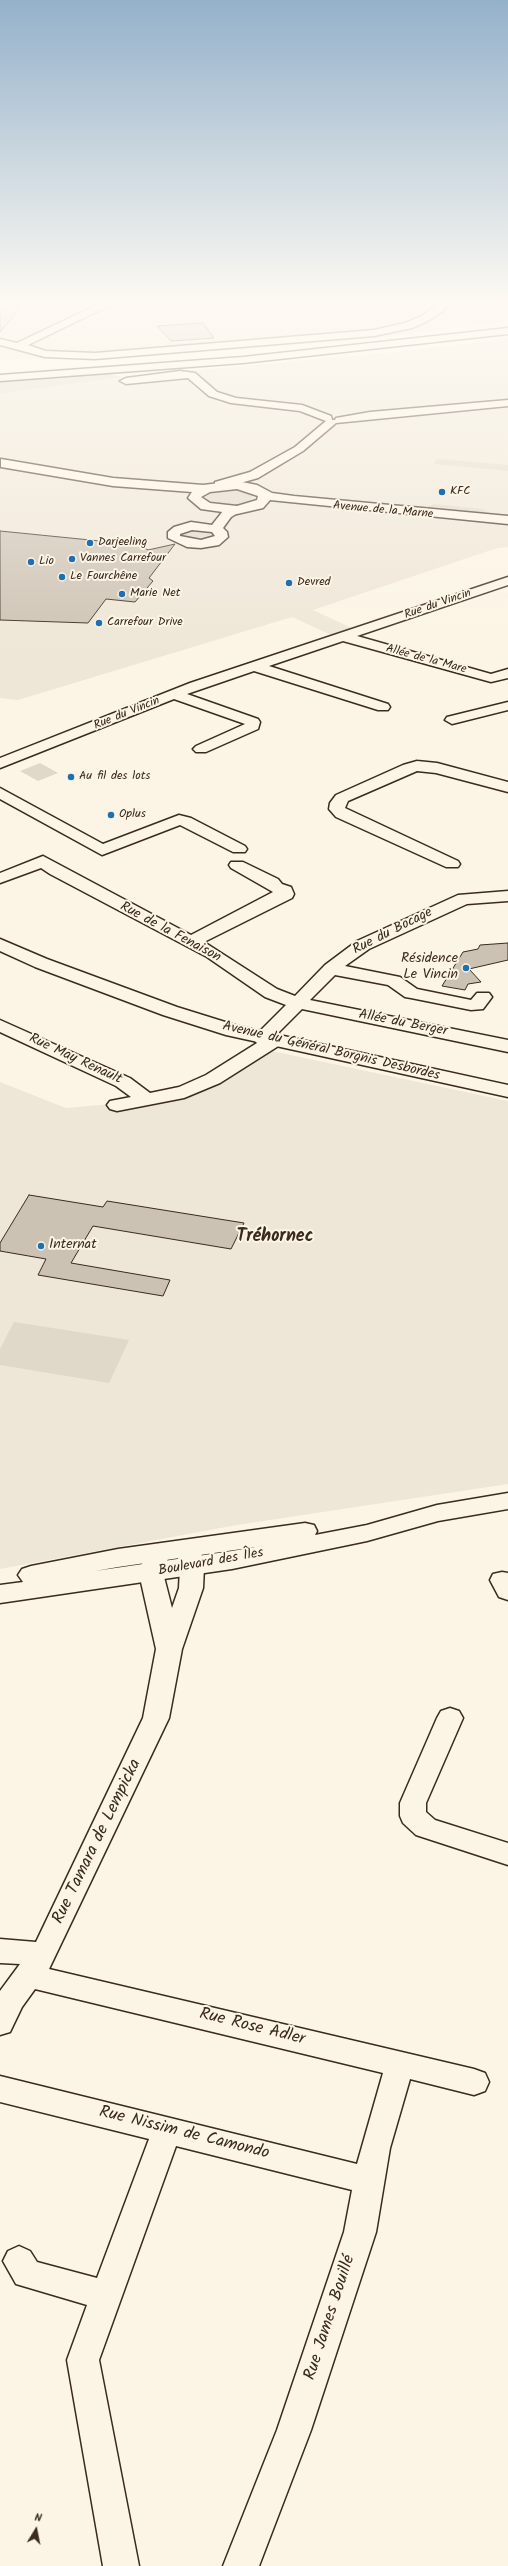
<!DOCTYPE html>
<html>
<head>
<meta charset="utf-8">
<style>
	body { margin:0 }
	#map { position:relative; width:508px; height:2566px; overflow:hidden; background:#fcf5e5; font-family:Kalam,sans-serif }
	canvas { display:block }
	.north { position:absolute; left:16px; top:2510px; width:40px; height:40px; -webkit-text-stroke:3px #fcf5e5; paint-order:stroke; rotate:10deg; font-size:11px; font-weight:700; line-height:16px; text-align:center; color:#3b2a1e }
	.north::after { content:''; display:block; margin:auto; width:14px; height:18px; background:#3b2a1e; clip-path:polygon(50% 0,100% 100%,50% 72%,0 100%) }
</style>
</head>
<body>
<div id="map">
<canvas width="508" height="2566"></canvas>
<div class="north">N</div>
</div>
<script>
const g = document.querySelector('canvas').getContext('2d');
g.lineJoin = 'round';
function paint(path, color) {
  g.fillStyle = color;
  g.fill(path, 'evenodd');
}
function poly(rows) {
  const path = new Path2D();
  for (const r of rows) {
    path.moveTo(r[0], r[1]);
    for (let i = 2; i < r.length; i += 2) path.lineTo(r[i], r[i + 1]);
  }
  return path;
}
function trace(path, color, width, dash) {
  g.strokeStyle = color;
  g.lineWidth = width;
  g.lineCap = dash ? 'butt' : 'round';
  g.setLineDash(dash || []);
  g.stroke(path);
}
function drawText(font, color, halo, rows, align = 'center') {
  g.font = font + ' Kalam,sans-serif';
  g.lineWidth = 4;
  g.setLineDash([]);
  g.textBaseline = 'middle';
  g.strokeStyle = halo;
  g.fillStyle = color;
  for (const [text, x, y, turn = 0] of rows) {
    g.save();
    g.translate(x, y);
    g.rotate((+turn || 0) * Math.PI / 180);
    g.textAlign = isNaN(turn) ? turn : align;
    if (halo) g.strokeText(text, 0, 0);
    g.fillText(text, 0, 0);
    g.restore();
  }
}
const built = poly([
	[0,300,508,300,508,321,385,337,260,348,102,359,0,359],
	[508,339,508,547,497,548,313,610,354,629,333,636,292,617,18,700,0,698,0,394,123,377,394,352],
	[248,1046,508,1101,508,1484,237,1525,0,1569,0,1082,66,1108,112,1104,163,1095,203,1077,237,1058]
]);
const green = poly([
	[109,374,123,377,0,394,0,381],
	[437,459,508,465,508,471,434,464],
	[234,489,249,492,253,498,243,504,225,505,210,501,206,497,212,491],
	[434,504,483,509,487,512,487,515,421,509],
	[192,530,208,531,213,536,198,541,182,537,183,533],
	[40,763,58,773,38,781,20,771],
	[14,1322,129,1340,109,1383,0,1365,0,1349]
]);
const building = poly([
	[0,300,27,300,0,332,0,300],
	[203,323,214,338,171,341,157,326,203,323],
	[0,531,140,545,148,550,175,544,149,578,153,581,135,602,106,599,88,623,0,620,0,531],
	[508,943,508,960,469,969,481,982,468,984,465,990,442,986,463,952,478,949,480,945,508,943],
	[29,1195,103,1207,107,1201,244,1223,231,1249,93,1226,71,1263,170,1280,163,1296,38,1275,46,1259,0,1251,0,1243,29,1195]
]);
const minor = poly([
	[107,300,121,300,28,345,46,351,95,353,374,330,405,323,420,317,436,306,436,300,446,300,448,304,444,310,428,321,412,328,374,336,95,359,45,357,0,345,0,339,17,343,107,300],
	[180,371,195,373,217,392,236,398,302,405,331,416,332,420,335,420,336,418,370,412,508,400,508,406,336,423,303,451,258,478,219,489,215,488,215,482,250,472,295,447,326,421,300,411,231,403,209,396,188,378,126,384,120,381,126,378,180,371],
	[237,506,243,510,231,517,223,528,227,532,228,537,219,545,201,548,187,547,168,538,168,532,174,527,191,522,212,525,223,511,237,506],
	[192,530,212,532,215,536,201,540,180,536,180,534,192,530],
	[508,577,508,585,357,636,491,674,508,669,508,678,491,682,343,641,269,666,388,704,390,707,388,710,378,710,254,671,187,694,258,719,260,722,258,729,206,752,196,752,193,749,196,746,245,724,174,699,0,768,0,758,190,683,508,577],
	[508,702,508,710,452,724,445,720,447,717,508,702],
	[417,761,437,763,508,782,508,792,436,773,417,771,348,801,345,808,458,861,460,864,458,867,446,867,336,817,329,809,330,803,336,795,403,765,417,761],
	[0,788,103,844,179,815,191,818,245,846,247,849,245,852,233,852,180,825,102,855,0,799,0,788],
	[43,856,191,935,273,892,231,868,229,865,231,862,243,862,278,879,282,884,291,887,294,894,292,898,204,942,277,989,295,996,325,965,357,941,458,895,508,891,508,901,467,904,369,949,345,966,400,977,417,989,471,1000,477,993,489,993,492,997,483,1009,471,1010,411,998,405,997,388,985,335,975,310,1000,508,1040,508,1052,302,1009,275,1036,283,1041,280,1045,220,1083,184,1098,117,1111,110,1109,107,1105,110,1101,131,1097,116,1086,0,1032,0,1020,130,1078,150,1093,179,1087,206,1075,257,1043,253,1039,256,1035,286,1005,265,997,207,957,50,874,41,868,0,883,0,873,43,856],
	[188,1540,196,1542,200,1548,204,1567,203,1588,182,1649,169,1718,49,1969,474,2069,485,2073,489,2082,485,2091,474,2095,410,2079,390,2148,376,2232,311,2430,259,2566,223,2566,277,2430,344,2232,352,2190,176,2146,99,2360,139,2566,103,2566,67,2360,87,2305,16,2284,3,2261,8,2251,19,2246,30,2251,37,2262,97,2278,149,2139,0,2102,0,2076,357,2164,383,2073,35,1989,22,2007,10,2032,0,2035,0,1991,20,1964,0,1963,0,1939,36,1942,143,1718,156,1649,139,1573,146,1552,150,1546,158,1544,166,1546,170,1552,163,1573,172,1608,179,1588,180,1567,176,1548,180,1542,188,1540],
	[502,1572,508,1573,508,1600,499,1597,490,1580,493,1574,502,1572],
	[450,1708,459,1711,463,1718,426,1803,426,1812,435,1820,508,1843,508,1865,416,1835,403,1823,400,1816,400,1803,437,1718,441,1711,450,1708]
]);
const tertiary = poly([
	[0,939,47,959,177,1007,238,1026,508,1085,508,1097,226,1035,163,1015,35,967,0,951,0,939]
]);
const secondary = poly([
	[1,459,113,478,203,485,237,481,257,485,272,493,294,496,508,516,508,524,270,500,263,508,237,514,201,509,188,498,192,492,113,486,1,467,1,459],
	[237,489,258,496,257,500,237,506,210,503,201,497,210,492,237,489],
	[508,1493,508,1509,438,1521,367,1541,232,1569,0,1603,0,1585,23,1582,18,1575,22,1569,31,1566,118,1549,305,1523,314,1525,317,1531,315,1535,367,1525,437,1505,508,1493],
	[255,1547,232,1551,95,1571,118,1567,255,1547]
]);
const trunk = poly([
	[508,328,508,334,243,363,0,381,0,375,243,357,508,328]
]);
const markers = [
	[442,492,4,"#1f6fb2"],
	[90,543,4,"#1f6fb2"],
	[72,559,4,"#1f6fb2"],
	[31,562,4,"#1f6fb2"],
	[62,577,4,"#1f6fb2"],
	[289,583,4,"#1f6fb2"],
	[122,594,4,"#1f6fb2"],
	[99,623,4,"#1f6fb2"],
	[71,777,4,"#1f6fb2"],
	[111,815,4,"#1f6fb2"],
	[466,968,4,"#1f6fb2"],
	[41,1246,4,"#1f6fb2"]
];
const farPoinames = [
	["KFC",450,492],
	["Darjeeling",98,543],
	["Vannes Carrefour",80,559],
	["Lio",39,562],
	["Le Fourchêne",70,577],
	["Devred",297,583],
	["Marie Net",130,594],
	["Carrefour Drive",107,623],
	["Au fil des lots",79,777],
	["Oplus",119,815]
];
const farStreetnames = [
	["Avenue de la Marne",383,511,5],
	["Rue du Vincin",438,605,-19],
	["Allée de la Mare",426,660,15],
	["Rue du Vincin",127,714,-22]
];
const streetNames = [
	["Rue du Bocage",393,932,-27],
	["Rue de la Fenaison",170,933,28],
	["Allée du Berger",403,1024,11],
	["Avenue du Général Borgnis Desbordes",331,1052,13],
	["Rue May Renault",75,1060,25],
	["Boulevard des Îles",211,1563,-10]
];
const poiNames = [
	["Résidence",458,960],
	["Le Vincin",458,976],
	["Internat",49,1246,"left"]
];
const nearStreetnames = [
	["Rue Tamara de Lempicka",98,1842,-64],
	["Rue Rose Adler",252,2028,14],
	["Rue Nissim de Camondo",184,2134,14],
	["Rue James Bouillé",331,2318,-72]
];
const districtNames = [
	["Tréhornec",275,1238]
];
paint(built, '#eee6d6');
paint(green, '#e0d8c8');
paint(building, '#ccc2b3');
trace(building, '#3b2a1e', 1);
trace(minor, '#3b2a1e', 3);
trace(tertiary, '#3b2a1e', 3);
trace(secondary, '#3b2a1e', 3);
trace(trunk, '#3b2a1e', 3);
paint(minor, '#fcf5e5');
paint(tertiary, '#fcf5e5');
paint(secondary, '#fcf5e5');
paint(trunk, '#fcf5e5');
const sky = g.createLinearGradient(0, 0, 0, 659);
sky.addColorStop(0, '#94b1ca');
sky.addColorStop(0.46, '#fefaf3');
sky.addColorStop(1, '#fefaf300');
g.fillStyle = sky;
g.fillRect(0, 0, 508, 659);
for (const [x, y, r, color] of markers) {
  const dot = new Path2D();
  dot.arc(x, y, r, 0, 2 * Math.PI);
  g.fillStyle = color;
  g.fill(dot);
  trace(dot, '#fcf5e5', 1.5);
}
drawText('12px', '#3b2a1e', '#fcf5e5', farPoinames, 'left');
drawText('12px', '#3b2a1e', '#fcf5e5', farStreetnames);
drawText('14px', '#3b2a1e', '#fcf5e5', streetNames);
drawText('14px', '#3b2a1e', '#fcf5e5', poiNames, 'right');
drawText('17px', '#3b2a1e', '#fcf5e5', nearStreetnames);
drawText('bold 18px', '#3b2a1e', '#fcf5e5', districtNames);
</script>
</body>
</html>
